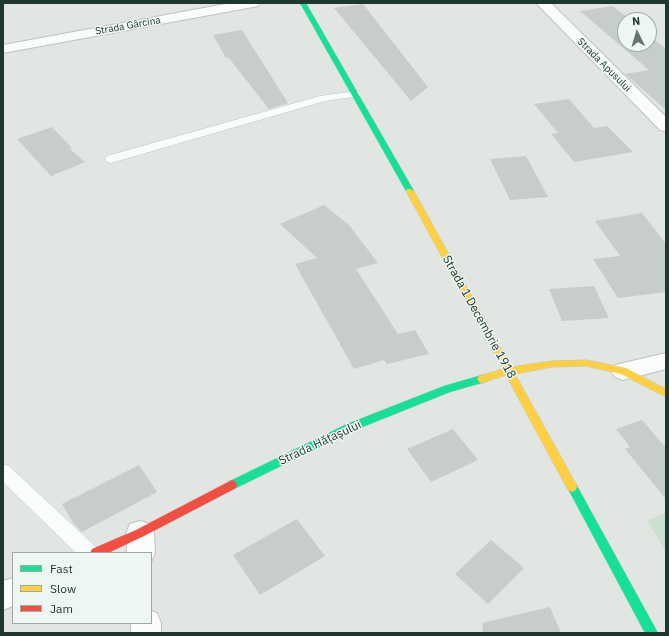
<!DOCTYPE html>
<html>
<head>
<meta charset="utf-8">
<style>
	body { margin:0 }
	#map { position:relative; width:669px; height:636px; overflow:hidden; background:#e1e6e3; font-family:"IBM Plex Sans",sans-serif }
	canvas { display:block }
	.frame { position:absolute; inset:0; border:4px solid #203730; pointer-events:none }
	.legend { position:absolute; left:12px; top:552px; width:140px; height:72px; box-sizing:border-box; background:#eef6f1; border:1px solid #9caaa4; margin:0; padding:5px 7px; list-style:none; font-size:12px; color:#203730 }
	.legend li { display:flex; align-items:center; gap:8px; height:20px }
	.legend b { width:20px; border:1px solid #9caaa4 }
	.north { position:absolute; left:617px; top:12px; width:40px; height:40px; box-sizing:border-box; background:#eef6f1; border:1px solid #9caaa4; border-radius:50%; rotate:355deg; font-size:11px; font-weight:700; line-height:16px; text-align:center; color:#203730 }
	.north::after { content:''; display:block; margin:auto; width:14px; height:18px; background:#64746f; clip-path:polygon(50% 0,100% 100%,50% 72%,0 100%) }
</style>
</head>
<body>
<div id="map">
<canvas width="669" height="636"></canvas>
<div class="frame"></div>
<ul class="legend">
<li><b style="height:5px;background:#16e098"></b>Fast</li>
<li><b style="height:5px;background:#ffcf43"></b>Slow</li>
<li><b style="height:5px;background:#f24e42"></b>Jam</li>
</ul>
<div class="north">N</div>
</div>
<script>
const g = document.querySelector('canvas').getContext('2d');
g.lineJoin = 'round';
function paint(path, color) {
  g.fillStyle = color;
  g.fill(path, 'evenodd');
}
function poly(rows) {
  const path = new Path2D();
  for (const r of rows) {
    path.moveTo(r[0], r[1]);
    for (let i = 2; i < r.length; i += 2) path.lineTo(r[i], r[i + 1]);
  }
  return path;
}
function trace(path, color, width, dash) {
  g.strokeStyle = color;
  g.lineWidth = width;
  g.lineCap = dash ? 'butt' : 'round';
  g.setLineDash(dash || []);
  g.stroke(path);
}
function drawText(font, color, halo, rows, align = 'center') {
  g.font = font + ' "IBM Plex Sans",sans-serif';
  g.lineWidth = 3;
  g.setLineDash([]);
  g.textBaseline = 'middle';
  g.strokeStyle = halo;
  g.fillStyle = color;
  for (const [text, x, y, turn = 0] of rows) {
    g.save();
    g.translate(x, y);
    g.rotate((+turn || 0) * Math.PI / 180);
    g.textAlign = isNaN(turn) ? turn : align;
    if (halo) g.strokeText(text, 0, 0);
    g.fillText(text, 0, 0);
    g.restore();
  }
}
const green = poly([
	[666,513,666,552,647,520]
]);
const building = poly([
	[363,4,428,87,411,101,334,8],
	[613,6,630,20,625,20,625,44,649,44,649,35,666,49,666,110,625,74,649,70,580,11],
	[242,30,288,103,269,109,228,57,226,58,213,35],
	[569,99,594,128,607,126,633,152,574,162,551,134,558,133,534,104],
	[52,127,72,148,70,149,85,162,51,176,17,139],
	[526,156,548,197,510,200,490,159],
	[324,205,349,225,378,263,356,269,398,334,415,330,429,354,387,364,384,360,354,369,295,264,317,258,280,224],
	[642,213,666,244,666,292,618,298,593,259,620,256,595,221],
	[594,286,609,318,562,321,549,289],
	[642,420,666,448,666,499,625,449,630,447,616,429],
	[453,429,478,460,431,482,407,449],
	[139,465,157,492,82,532,74,524,62,504],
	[297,519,325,556,260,595,233,555],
	[491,540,524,568,488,604,455,574],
	[550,607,561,633,483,633,482,623]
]);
const lane = poly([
	[356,91,360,92,361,94,360,96,325,101,111,163,107,162,105,159,107,156,320,96,356,91],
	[3,464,9,466,96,547,99,553,76,553,3,482,3,464]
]);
const street = poly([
	[231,3,260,3,258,6,253,7,3,53,3,45,231,3],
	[536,3,551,3,666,117,666,131,660,130,536,3],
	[666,353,666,369,623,380,615,377,611,371,615,365,666,353],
	[140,521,150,524,154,533,155,553,151,562,151,553,127,553,126,533,130,524,140,521],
	[13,578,13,606,3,610,3,581,13,578],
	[151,611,157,613,161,623,161,633,131,633,131,623,151,623,151,611]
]);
const fast = poly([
	[300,3,306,3,414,191,413,193,410,193,406,191,300,3],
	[482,375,485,376,487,379,485,382,450,392,355,430,236,488,232,490,228,488,227,485,228,482,347,424,444,386,482,375],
	[572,482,576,484,658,633,645,633,567,487,568,484,572,482]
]);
const slow = poly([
	[407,189,410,189,414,191,511,367,552,361,586,360,626,368,666,389,666,397,621,374,586,366,552,367,515,374,576,484,577,487,576,490,572,492,568,490,506,375,482,383,479,382,477,379,479,376,503,369,406,191,407,189]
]);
const jam = poly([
	[232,480,236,482,237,485,236,488,144,536,108,553,90,553,92,549,136,530,232,480]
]);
const farStreetnames = [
	["Strada Gârcina",128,26,-10],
	["Strada Apusului",604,65,45]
];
const streetNames = [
	["Strada 1 Decembrie 1918",479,317,61],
	["Strada Hățașului",320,443,-25]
];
paint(green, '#cadfcf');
paint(building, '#c7cdca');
trace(lane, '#bec3c0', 1);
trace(street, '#bec3c0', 2);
trace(fast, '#bdc4c1', 1);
trace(slow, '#bdc4c1', 1);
trace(jam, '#bdc4c1', 1);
paint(lane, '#fafbfb');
paint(street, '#fafbfb');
paint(fast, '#16e098');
paint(slow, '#ffcf43');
paint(jam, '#f24e42');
drawText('10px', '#203730', '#eef6f1', farStreetnames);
drawText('12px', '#203730', '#eef6f1', streetNames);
</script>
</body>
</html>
